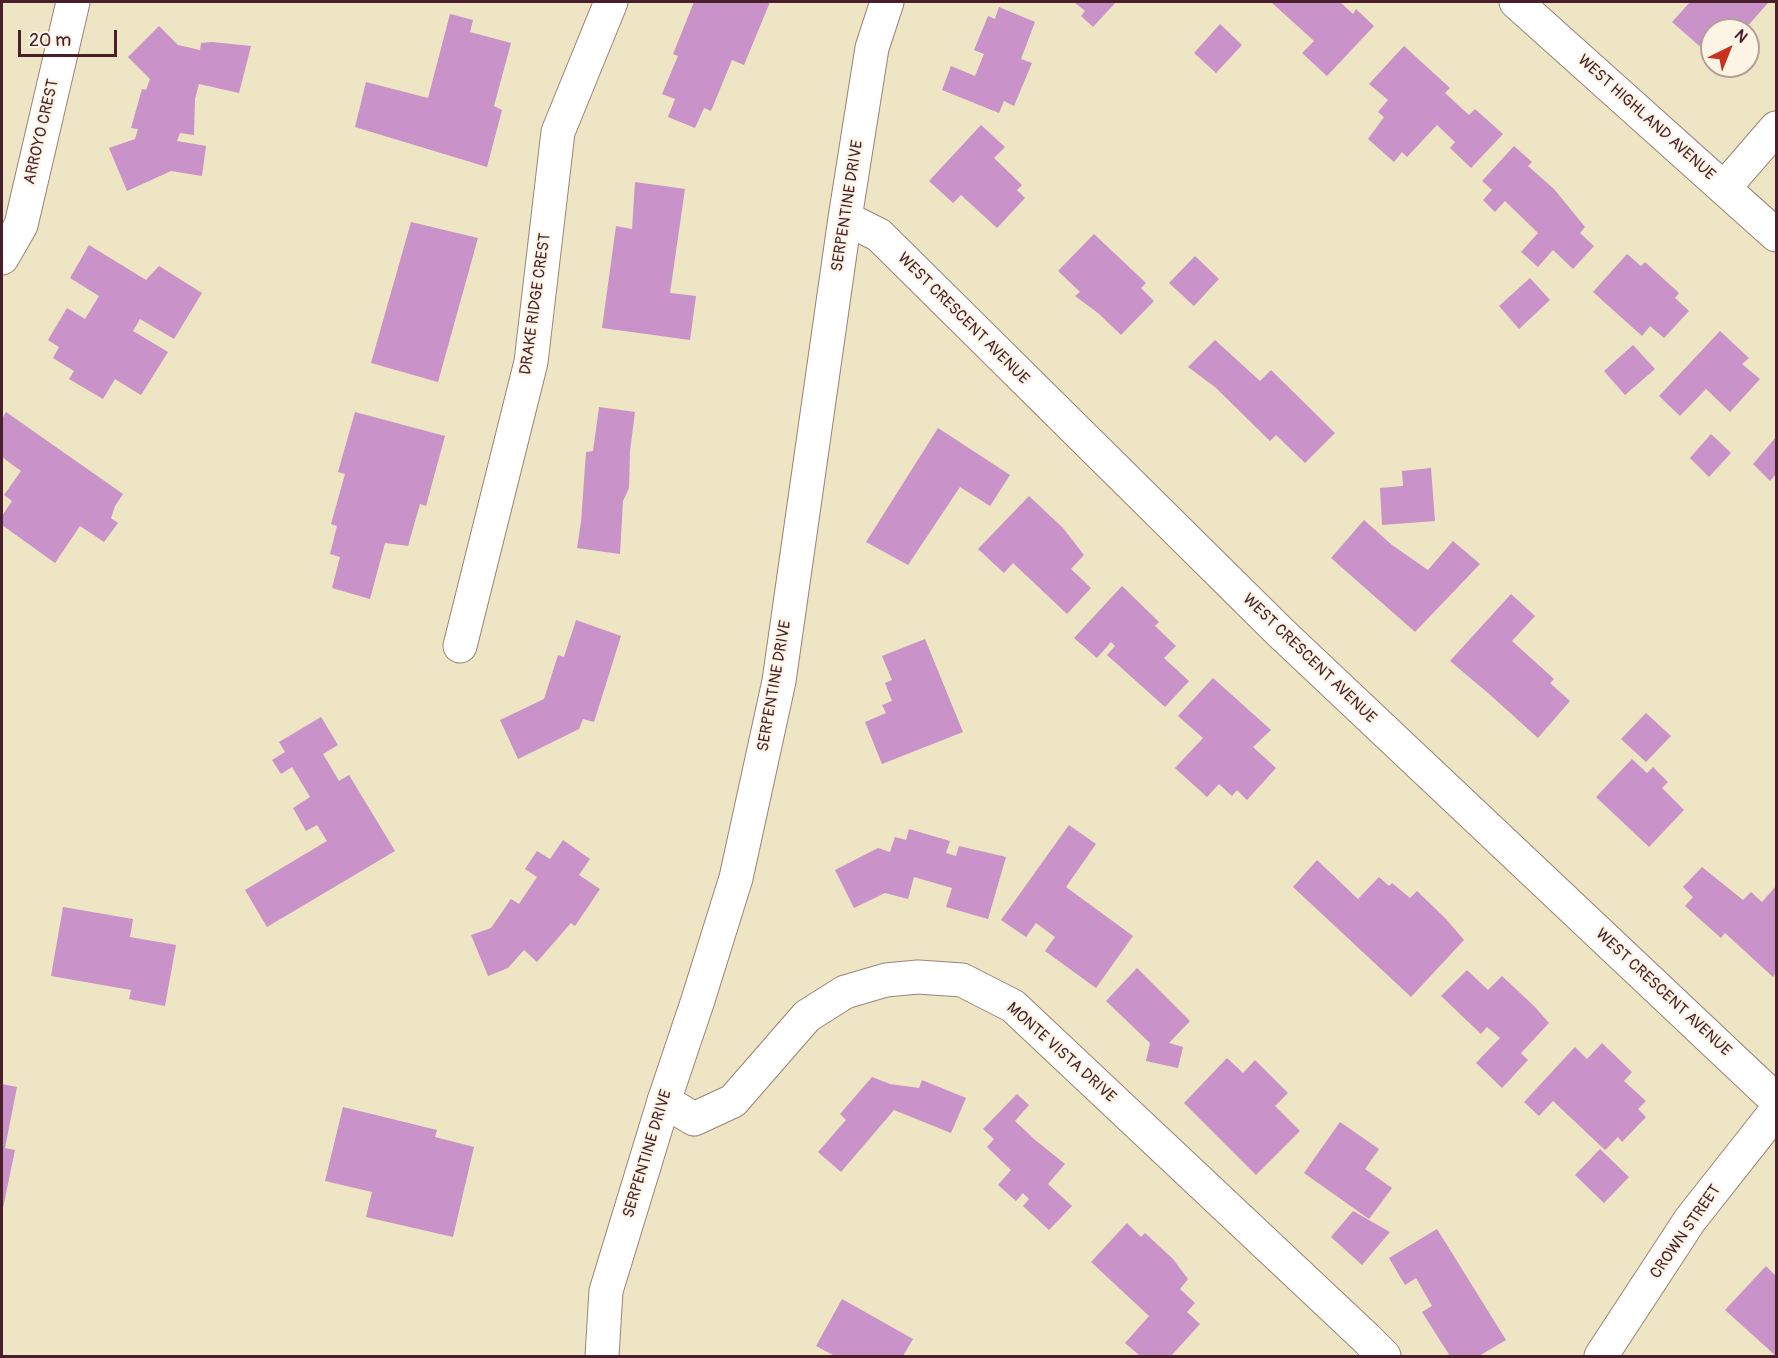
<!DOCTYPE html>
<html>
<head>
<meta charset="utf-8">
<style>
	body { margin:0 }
	#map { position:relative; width:1778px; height:1358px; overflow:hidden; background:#ede5c4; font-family:Pangolin,sans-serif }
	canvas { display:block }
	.frame { position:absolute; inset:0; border:3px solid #4a1f2b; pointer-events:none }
	.north { position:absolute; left:1700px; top:18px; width:60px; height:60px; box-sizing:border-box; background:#fcf5e5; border:2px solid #b59f9b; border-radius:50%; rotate:43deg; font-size:16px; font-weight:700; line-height:24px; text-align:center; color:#4a1f2b }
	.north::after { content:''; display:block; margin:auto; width:21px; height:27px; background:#c8321e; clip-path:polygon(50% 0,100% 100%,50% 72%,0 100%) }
	.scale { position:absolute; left:18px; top:30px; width:99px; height:27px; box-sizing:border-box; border:3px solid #4a1f2b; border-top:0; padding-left:8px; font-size:18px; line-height:21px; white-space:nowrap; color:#4a1f2b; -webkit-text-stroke:4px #fcf5e5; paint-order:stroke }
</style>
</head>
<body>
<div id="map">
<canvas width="1778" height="1358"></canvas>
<div class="frame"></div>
<div class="north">N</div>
<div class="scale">20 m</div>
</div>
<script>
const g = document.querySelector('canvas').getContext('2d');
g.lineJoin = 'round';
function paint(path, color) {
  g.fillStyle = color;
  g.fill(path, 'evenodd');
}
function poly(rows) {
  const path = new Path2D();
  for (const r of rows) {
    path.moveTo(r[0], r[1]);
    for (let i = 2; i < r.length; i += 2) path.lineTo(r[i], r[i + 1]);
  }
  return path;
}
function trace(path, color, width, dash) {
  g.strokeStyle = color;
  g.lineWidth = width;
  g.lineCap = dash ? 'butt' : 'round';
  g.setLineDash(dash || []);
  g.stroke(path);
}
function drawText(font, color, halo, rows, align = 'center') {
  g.font = font + ' Pangolin,sans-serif';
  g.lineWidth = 4.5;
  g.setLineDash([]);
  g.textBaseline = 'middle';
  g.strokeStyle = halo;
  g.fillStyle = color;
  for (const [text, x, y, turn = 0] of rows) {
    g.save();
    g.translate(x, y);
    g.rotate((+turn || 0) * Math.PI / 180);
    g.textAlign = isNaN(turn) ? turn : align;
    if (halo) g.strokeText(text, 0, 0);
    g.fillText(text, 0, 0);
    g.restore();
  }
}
const building = poly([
	[694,2,770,2,744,65,732,60,711,111,704,108,695,128,668,117,675,99,662,94,678,56,673,54],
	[1074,2,1116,2,1093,27,1081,16,1085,11],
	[1271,2,1340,2,1353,14,1356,9,1374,26,1327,76,1302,53,1314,41],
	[1690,2,1767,2,1768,3,1744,30,1712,30,1712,57,1672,22],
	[999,7,1035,22,1021,59,1032,63,1014,106,1004,101,999,113,942,90,951,66,975,76,984,54,974,50,988,16,995,19],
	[450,14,473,20,470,32,511,43,494,106,502,110,487,167,355,127,366,82,428,98],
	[1220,24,1242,45,1216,73,1194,53],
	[159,26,178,45,200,50,201,43,212,42,251,46,239,93,199,84,195,99,194,135,180,133,177,141,206,146,202,176,171,171,127,191,109,148,135,139,138,129,131,128,142,89,146,90,150,79,128,57],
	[1404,46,1450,88,1445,93,1469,115,1475,109,1503,134,1471,168,1450,148,1455,142,1437,125,1407,157,1402,152,1394,162,1368,139,1384,117,1378,112,1388,100,1369,84],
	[981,125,1005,147,994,158,1022,185,1017,190,1025,198,997,228,961,195,953,203,929,181],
	[1514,146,1532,162,1528,166,1554,189,1585,227,1580,233,1594,246,1573,269,1553,250,1538,267,1521,252,1538,233,1505,201,1495,212,1483,200,1492,190,1482,181],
	[635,182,685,189,670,293,696,296,690,340,602,328,616,226,632,229],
	[411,222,478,238,438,382,371,363],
	[1094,234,1146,283,1141,288,1154,301,1121,335,1098,313,1075,296,1080,292,1058,271],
	[89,245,146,280,159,266,202,293,174,339,140,319,133,331,168,352,141,395,115,379,103,399,69,379,74,371,53,358,59,347,48,340,67,308,85,319,99,296,70,278],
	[1627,254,1641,266,1645,262,1679,293,1675,298,1689,311,1664,338,1650,326,1642,336,1593,292],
	[1195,256,1219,279,1194,306,1169,283],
	[1530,278,1550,300,1519,329,1499,306],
	[1720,331,1749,358,1742,364,1760,379,1730,412,1706,389,1680,416,1659,396],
	[1215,340,1260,381,1271,370,1335,433,1305,463,1276,435,1270,441,1215,387,1188,367],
	[1633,345,1655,369,1625,395,1604,371],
	[599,407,635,412,630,451,629,488,623,501,620,554,577,548,581,522,586,452,593,451],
	[6,412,123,494,115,506,111,518,118,523,104,542,80,526,55,563,2,525,2,516,12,501,4,495,21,471,2,457,2,419],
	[355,412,445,436,426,506,420,504,408,546,385,543,370,599,332,588,340,557,330,554,337,526,331,524,345,474,338,472],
	[938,428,1010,475,990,506,960,487,908,565,866,542],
	[1711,434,1731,453,1709,477,1690,458],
	[1776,437,1776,474,1770,481,1753,464],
	[1431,468,1435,521,1382,525,1380,488,1403,486,1402,471],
	[1029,496,1063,528,1084,555,1071,569,1091,588,1067,614,1013,563,1004,573,978,549],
	[1364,520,1392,545,1428,570,1453,541,1480,564,1415,632,1331,558],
	[1122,586,1159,622,1155,626,1176,646,1164,658,1189,681,1165,707,1107,655,1115,646,1111,642,1097,658,1074,638],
	[1511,594,1535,616,1512,641,1554,679,1550,683,1570,701,1538,738,1488,693,1450,661],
	[576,620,621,636,594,722,583,719,579,729,518,759,500,720,544,699,558,655,564,657],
	[925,639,963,732,882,764,865,722,886,713,882,705,892,701,885,683,892,680,882,656],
	[1213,678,1271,730,1253,747,1276,768,1247,800,1237,790,1232,796,1219,784,1207,797,1175,768,1203,738,1178,716],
	[1646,713,1671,736,1646,762,1621,739],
	[321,717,338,745,323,754,339,781,349,775,395,851,267,927,245,890,327,841,317,825,306,831,293,808,310,797,292,767,281,774,272,760,285,752,279,742],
	[1632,759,1647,773,1653,767,1668,782,1662,788,1684,810,1649,847,1596,797],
	[1069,825,1096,844,1066,887,1133,936,1096,988,1045,951,1055,937,1036,923,1026,937,1001,920],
	[909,829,950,841,946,853,956,856,959,846,1006,857,988,919,946,907,952,888,914,877,908,899,885,893,854,908,835,870,878,848,890,852,895,837,906,840],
	[563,840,590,859,579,875,600,889,575,926,571,923,537,962,524,950,508,968,488,976,471,935,491,928,511,899,519,904,537,877,525,869,537,851,550,859],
	[1317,860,1358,899,1379,877,1389,886,1392,883,1410,898,1417,891,1446,919,1464,940,1411,997,1293,887],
	[1702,867,1743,900,1751,892,1762,902,1776,886,1776,973,1773,977,1725,933,1721,938,1685,906,1693,897,1683,887],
	[63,907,133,919,130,937,176,945,165,1006,129,999,131,990,51,976],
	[1137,968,1190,1021,1169,1043,1183,1047,1178,1068,1146,1061,1150,1043,1106,1001],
	[1467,970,1488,990,1502,976,1535,1007,1549,1023,1521,1053,1528,1060,1502,1088,1476,1063,1500,1038,1487,1027,1481,1034,1441,996],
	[1602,1043,1632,1072,1624,1081,1646,1101,1638,1109,1646,1117,1622,1142,1618,1137,1605,1150,1553,1101,1539,1116,1524,1102,1575,1047,1587,1059],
	[1227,1058,1243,1073,1255,1060,1288,1093,1275,1106,1300,1131,1256,1175,1184,1103],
	[872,1077,890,1084,919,1088,922,1080,966,1098,951,1133,894,1110,841,1172,818,1152,846,1120,840,1114],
	[2,1084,17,1087,5,1148,15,1150,3,1208],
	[1017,1094,1029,1105,1015,1121,1034,1139,1065,1164,1048,1184,1072,1206,1049,1230,1023,1206,1029,1199,1023,1193,1016,1201,998,1185,1011,1170,987,1147,994,1139,983,1129],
	[343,1107,437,1130,435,1137,474,1147,453,1237,366,1217,372,1192,325,1181],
	[1340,1122,1379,1149,1365,1169,1392,1188,1369,1219,1304,1173],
	[1600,1149,1629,1177,1604,1203,1575,1175],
	[1353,1211,1390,1232,1362,1265,1331,1237],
	[1127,1223,1141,1237,1145,1233,1173,1259,1188,1279,1180,1289,1195,1303,1187,1312,1200,1324,1171,1356,1140,1356,1125,1343,1149,1316,1091,1262],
	[1437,1229,1506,1340,1479,1356,1450,1356,1422,1312,1432,1306,1416,1278,1405,1285,1389,1258],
	[1766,1266,1776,1276,1775,1291,1776,1292,1776,1356,1725,1310],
	[842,1299,913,1339,903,1356,835,1356,816,1346]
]);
const minor = poly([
	[1724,188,1776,128],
	[2,258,21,225,73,2],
	[460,646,531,362,558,132,611,2],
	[664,1101,694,1119,733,1101,807,1016,845,992,886,980,918,977,962,980,1013,1006,1366,1338,1384,1356],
	[1601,1356,1690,1220,1776,1111]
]);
const tertiary = poly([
	[1516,2,1776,235],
	[845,218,879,235,1280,632,1776,1100],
	[602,1356,606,1291,664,1101,698,1000,736,878,779,681,845,218,872,48,887,2]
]);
const streetNames = [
	["WEST HIGHLAND AVENUE",1646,118,42],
	["ARROYO CREST",42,132,-77],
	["SERPENTINE DRIVE",848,206,-81],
	["DRAKE RIDGE CREST",536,304,-82],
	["WEST CRESCENT AVENUE",963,319,45],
	["WEST CRESCENT AVENUE",1309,659,44],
	["SERPENTINE DRIVE",775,686,-80],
	["WEST CRESCENT AVENUE",1663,993,43],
	["MONTE VISTA DRIVE",1061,1053,42],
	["SERPENTINE DRIVE",648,1154,-73],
	["CROWN STREET",1686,1232,-55]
];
paint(building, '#c992c8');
trace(minor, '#9c8278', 35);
trace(tertiary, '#9c8278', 35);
trace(minor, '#fff', 33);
trace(tertiary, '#fff', 33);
drawText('16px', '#4a1f2b', '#fcf5e5', streetNames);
</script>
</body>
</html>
